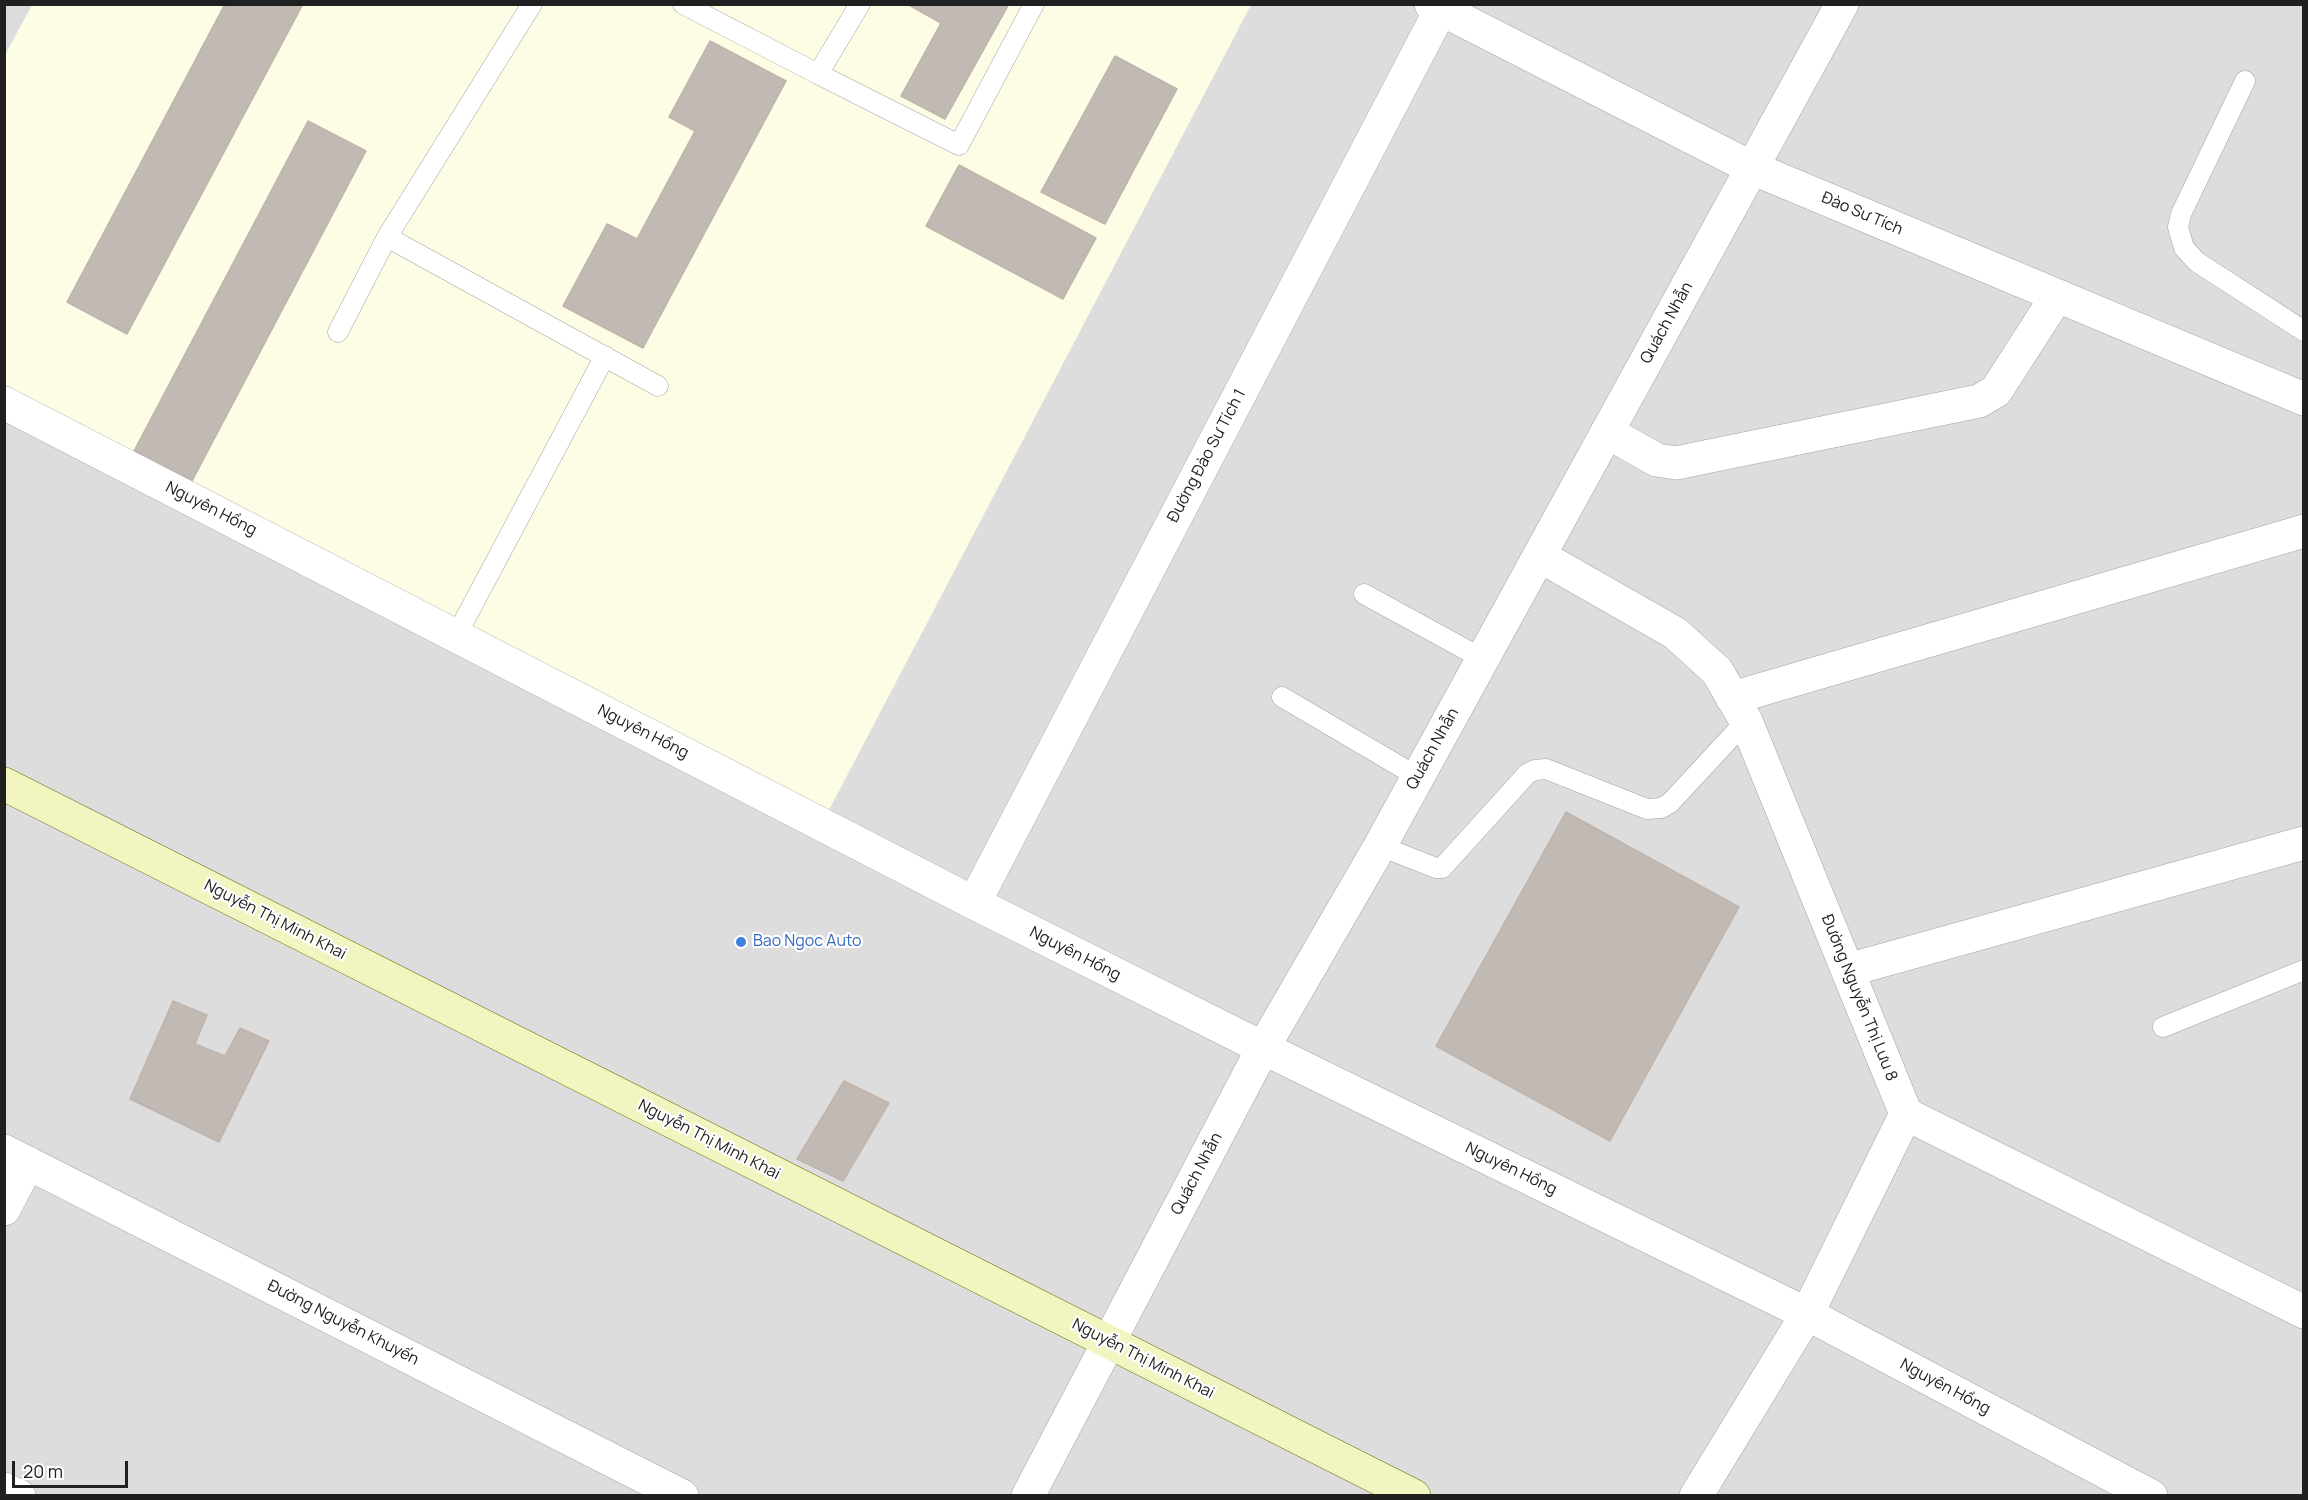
<!DOCTYPE html>
<html>
<head>
<meta charset="utf-8">
<style>
	body { margin:0 }
	#map { position:relative; width:2308px; height:1500px; overflow:hidden; background:#f0ede7; font-family:Manrope,sans-serif }
	canvas { display:block }
	.frame { position:absolute; inset:0; border:6px solid #202020; pointer-events:none }
	.scale { position:absolute; left:12px; top:1461px; width:116px; height:27px; box-sizing:border-box; border:3px solid #202020; border-top:0; padding-left:8px; font-size:18px; line-height:21px; white-space:nowrap; color:#202020; -webkit-text-stroke:4px #fff; paint-order:stroke }
</style>
</head>
<body>
<div id="map">
<canvas width="2308" height="1500"></canvas>
<div class="frame"></div>
<div class="scale">20 m</div>
</div>
<script>
const g = document.querySelector('canvas').getContext('2d');
g.lineJoin = 'round';
function paint(path, color) {
  g.fillStyle = color;
  g.fill(path, 'evenodd');
}
function poly(rows) {
  const path = new Path2D();
  for (const r of rows) {
    path.moveTo(r[0], r[1]);
    for (let i = 2; i < r.length; i += 2) path.lineTo(r[i], r[i + 1]);
  }
  return path;
}
function trace(path, color, width, dash) {
  g.strokeStyle = color;
  g.lineWidth = width;
  g.lineCap = dash ? 'butt' : 'round';
  g.setLineDash(dash || []);
  g.stroke(path);
}
function drawText(font, color, halo, rows, align = 'center') {
  g.font = font + ' Manrope,sans-serif';
  g.lineWidth = 4.5;
  g.setLineDash([]);
  g.textBaseline = 'middle';
  g.strokeStyle = halo;
  g.fillStyle = color;
  for (const [text, x, y, turn = 0] of rows) {
    g.save();
    g.translate(x, y);
    g.rotate((+turn || 0) * Math.PI / 180);
    g.textAlign = isNaN(turn) ? turn : align;
    if (halo) g.strokeText(text, 0, 0);
    g.fillText(text, 0, 0);
    g.restore();
  }
}
const residential = poly([
	[5,5,2303,5,2303,1495,5,1495]
]);
const education = poly([
	[32,5,1251,5,829,810,5,389,5,55]
]);
const building = poly([
	[225,4,303,4,127,334,67,302,225,4],
	[907,4,1009,4,945,119,901,96,941,23,907,4],
	[710,41,786,81,643,348,563,306,607,224,637,239,695,131,669,117,710,41],
	[1115,56,1177,89,1105,224,1041,192,1115,56],
	[308,121,366,151,192,481,134,451,308,121],
	[959,165,1096,238,1063,299,926,226,959,165],
	[1566,812,1739,907,1610,1141,1436,1046,1566,812],
	[173,1001,207,1015,195,1044,225,1056,240,1028,269,1041,219,1142,130,1099,173,1001],
	[844,1081,889,1103,843,1181,797,1159,844,1081]
]);
const service = poly([
	[683,4,818,74,860,4],
	[818,74,959,145,1034,4],
	[2245,81,2181,214,2178,227,2184,248,2197,262,2304,331],
	[387,237,658,386],
	[338,332,387,237,532,4],
	[1364,594,1483,659],
	[456,636,605,356],
	[1282,697,1418,777],
	[1380,846,1436,868,1442,868,1527,774,1535,770,1546,769,1647,809,1661,808,1670,803,1746,721],
	[2163,1027,2304,970]
]);
const minor = poly([
	[1431,4,1752,168,2304,399],
	[4,403,974,903,1263,1048,1807,1314,2151,1496],
	[1607,432,1657,460,1676,463,1979,401,1996,391,2057,296],
	[1540,556,1675,633,1717,671,1746,721,1906,1114,2304,1312],
	[1732,698,2304,531],
	[974,903,1441,9],
	[1848,970,2304,843],
	[4,1151,682,1496],
	[4,1209,28,1163],
	[4,1489,19,1496],
	[1696,1496,1807,1314,1906,1114]
]);
const tertiary = poly([
	[1028,1496,1263,1048,1380,846,1842,4]
]);
const secondary = poly([
	[4,784,1414,1496]
]);
const markers = [
	[741,942,6,"#3f7fe0"]
];
const streetNames = [
	["Đào Sư Tích",1862,214,23],
	["Quách Nhẫn",1667,323,-61],
	["Đường Đào Sư Tích 1",1207,456,-62],
	["Nguyên Hồng",211,509,27],
	["Nguyên Hồng",643,732,27],
	["Quách Nhẫn",1433,749,-61],
	["Nguyễn Thị Minh Khai",275,920,27],
	["Nguyên Hồng",1075,954,27],
	["Đường Nguyễn Thị Lưu 8",1859,998,68],
	["Nguyễn Thị Minh Khai",709,1140,27],
	["Nguyên Hồng",1511,1169,26],
	["Quách Nhẫn",1197,1174,-62],
	["Đường Nguyễn Khuyến",343,1323,27],
	["Nguyễn Thị Minh Khai",1143,1359,27],
	["Nguyên Hồng",1945,1387,28]
];
const shopNames = [
	["Bao Ngoc Auto",753,942]
];
paint(residential, '#dedddd');
paint(education, '#fdfce4');
paint(building, '#c0b9b4');
trace(building, '#c1b4ab', 1.5);
trace(service, '#a4a4a4', 21);
trace(minor, '#a4a4a4', 34);
trace(tertiary, '#a4a4a4', 34);
trace(secondary, '#67710e', 34);
trace(service, '#fff', 20);
trace(minor, '#fff', 33);
trace(tertiary, '#fff', 33);
trace(secondary, '#f3f5c0', 33);
for (const [x, y, r, color] of markers) {
  const dot = new Path2D();
  dot.arc(x, y, r, 0, 2 * Math.PI);
  g.fillStyle = color;
  g.fill(dot);
  trace(dot, '#fff', 2);
}
drawText('16px', '#202020', '#fff', streetNames);
drawText('16px', '#366cbe', '#fff', shopNames, 'left');
</script>
</body>
</html>
